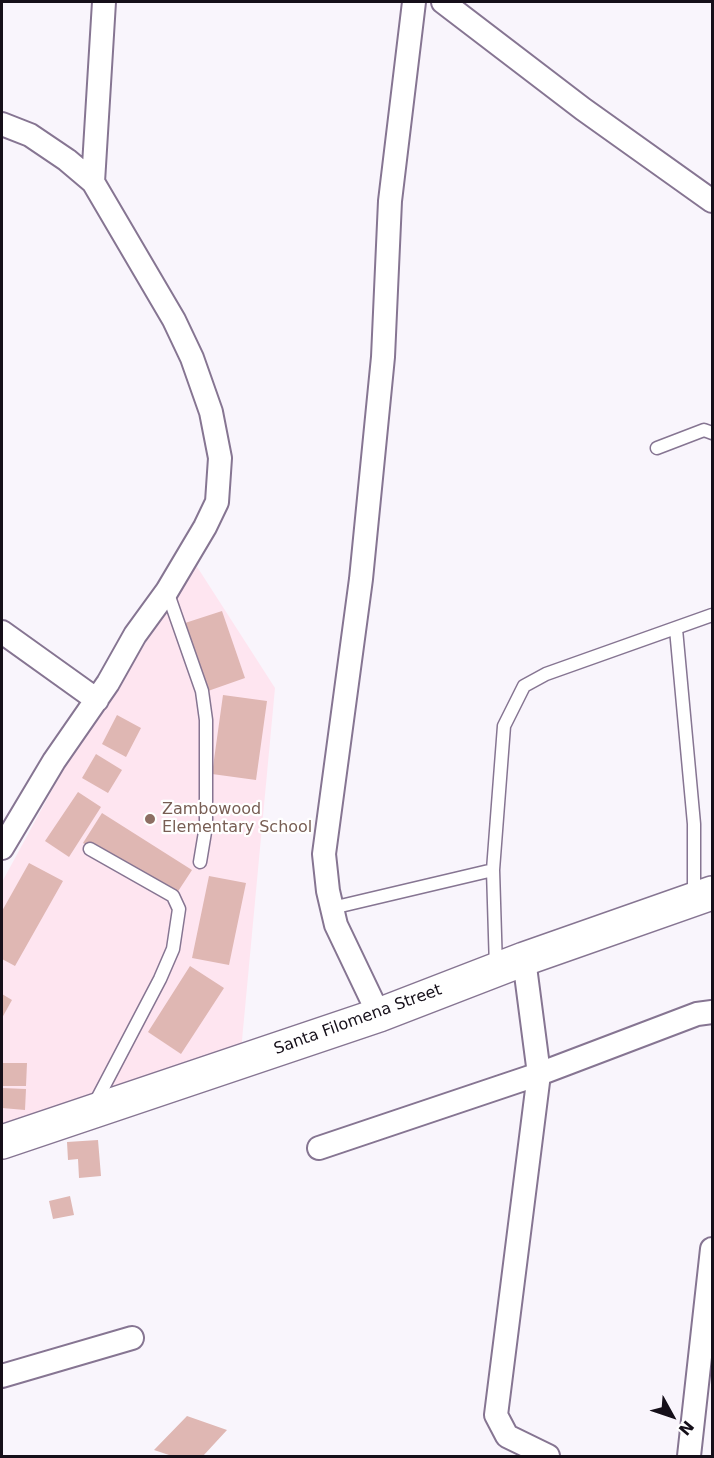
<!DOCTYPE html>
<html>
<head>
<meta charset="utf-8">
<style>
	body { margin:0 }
	#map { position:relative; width:714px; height:1458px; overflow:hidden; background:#f9f5fc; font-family:"DejaVu Sans",sans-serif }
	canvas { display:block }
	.frame { position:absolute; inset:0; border:3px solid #150f19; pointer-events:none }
	.north { position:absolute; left:642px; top:1386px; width:60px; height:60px; -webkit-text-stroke:4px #fff; paint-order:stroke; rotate:130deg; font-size:16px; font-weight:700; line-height:24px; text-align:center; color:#150f19 }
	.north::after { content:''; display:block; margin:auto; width:21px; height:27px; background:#150f19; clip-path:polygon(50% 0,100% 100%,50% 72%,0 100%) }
</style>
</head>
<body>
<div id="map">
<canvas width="714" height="1458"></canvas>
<div class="frame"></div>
<div class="north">N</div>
</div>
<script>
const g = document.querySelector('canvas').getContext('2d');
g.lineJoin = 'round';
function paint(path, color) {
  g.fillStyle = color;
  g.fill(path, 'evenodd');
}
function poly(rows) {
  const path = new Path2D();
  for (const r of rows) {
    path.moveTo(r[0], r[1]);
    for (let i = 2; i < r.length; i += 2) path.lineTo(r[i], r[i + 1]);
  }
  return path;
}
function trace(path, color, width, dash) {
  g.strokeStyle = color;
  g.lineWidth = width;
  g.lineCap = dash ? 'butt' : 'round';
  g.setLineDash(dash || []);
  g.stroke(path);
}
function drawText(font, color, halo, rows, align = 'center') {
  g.font = font + ' "DejaVu Sans",sans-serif';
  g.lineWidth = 4.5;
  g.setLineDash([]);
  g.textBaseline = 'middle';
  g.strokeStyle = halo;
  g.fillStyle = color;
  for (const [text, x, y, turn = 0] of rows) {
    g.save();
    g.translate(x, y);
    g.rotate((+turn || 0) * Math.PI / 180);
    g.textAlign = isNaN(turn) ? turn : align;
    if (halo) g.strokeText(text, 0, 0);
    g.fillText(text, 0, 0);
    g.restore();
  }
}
const education = poly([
	[194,562,275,688,241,1051,2,1126,2,882,71,755,125,677]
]);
const building = poly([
	[222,611,245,678,208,691,185,623],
	[223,695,267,701,256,780,212,774],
	[117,715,141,728,126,757,102,744],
	[96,754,122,770,108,793,82,778],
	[78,792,101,807,69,857,45,841],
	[102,813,192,870,173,899,83,843],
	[29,863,63,881,15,966,2,959,2,911],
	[209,876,246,883,229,965,192,958],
	[190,966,224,988,181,1054,148,1032],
	[2,994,12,1000,2,1018],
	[2,1063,27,1063,26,1086,2,1086],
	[2,1088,26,1089,25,1110,2,1108],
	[98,1140,101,1176,79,1178,78,1159,68,1160,67,1142],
	[70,1196,74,1215,53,1219,49,1201],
	[187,1416,227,1430,203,1456,172,1456,154,1450]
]);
const lane = poly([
	[657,448,704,430,712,433],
	[167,591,202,691,206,720,206,826,200,862],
	[676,629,694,824,694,898],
	[90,849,173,896,179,909,173,949,160,979,94,1105],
	[493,870,496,968],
	[332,908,493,870,504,726,524,686,546,674,712,615]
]);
const street = poly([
	[443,2,583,109,712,201],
	[2,124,30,135,67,160,93,182,174,320,192,358,211,412,220,458,217,502,205,527,167,591,135,635,108,683,54,761,2,848],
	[93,182,104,2],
	[2,632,97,700],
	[524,959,539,1074,496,1415,507,1436,548,1456],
	[379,1015,336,925,328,891,324,854,361,579,383,357,390,201,414,2],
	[319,1148,539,1074,697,1014,712,1012],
	[2,1376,132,1338],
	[689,1456,712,1249]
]);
const secondary = poly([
	[2,1142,379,1015,524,959,712,893]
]);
const markers = [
	[150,819,6,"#8d6e63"]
];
const educationNames = [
	["Zambowood",162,810],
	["Elementary School",162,828]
];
const streetNames = [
	["Santa Filomena Street",358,1020,-20]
];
paint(education, '#fee5f0');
paint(building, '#dfb7b3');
trace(lane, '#867592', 15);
trace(street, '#867592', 26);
trace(secondary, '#867592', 36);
trace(lane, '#fff', 12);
trace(street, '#fff', 22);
trace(secondary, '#fff', 33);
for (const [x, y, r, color] of markers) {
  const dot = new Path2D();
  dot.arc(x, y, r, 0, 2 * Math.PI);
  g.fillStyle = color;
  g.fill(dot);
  trace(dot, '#fff', 2);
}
drawText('16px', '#785e54', '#fff', educationNames, 'left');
drawText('16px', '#150f19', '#fff', streetNames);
</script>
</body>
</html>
